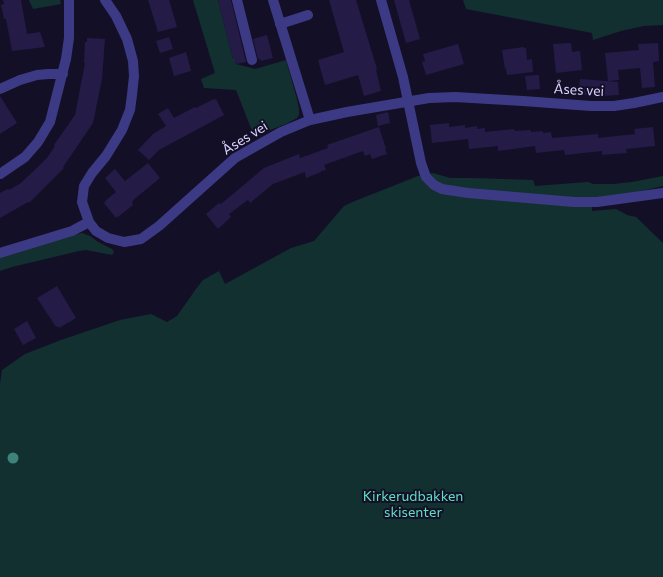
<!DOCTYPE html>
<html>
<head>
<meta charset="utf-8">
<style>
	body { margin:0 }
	canvas { display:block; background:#130f26 }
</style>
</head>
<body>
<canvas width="663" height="577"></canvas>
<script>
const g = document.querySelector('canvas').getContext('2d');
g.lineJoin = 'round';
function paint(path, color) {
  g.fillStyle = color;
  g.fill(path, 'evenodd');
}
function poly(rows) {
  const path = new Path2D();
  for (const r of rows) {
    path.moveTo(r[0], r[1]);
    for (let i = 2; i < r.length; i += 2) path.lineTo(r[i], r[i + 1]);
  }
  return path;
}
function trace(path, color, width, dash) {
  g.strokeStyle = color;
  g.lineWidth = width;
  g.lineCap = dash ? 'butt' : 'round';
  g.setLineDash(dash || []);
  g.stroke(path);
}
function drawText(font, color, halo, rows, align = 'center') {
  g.font = font + ' Commissioner,sans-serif';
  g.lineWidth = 4;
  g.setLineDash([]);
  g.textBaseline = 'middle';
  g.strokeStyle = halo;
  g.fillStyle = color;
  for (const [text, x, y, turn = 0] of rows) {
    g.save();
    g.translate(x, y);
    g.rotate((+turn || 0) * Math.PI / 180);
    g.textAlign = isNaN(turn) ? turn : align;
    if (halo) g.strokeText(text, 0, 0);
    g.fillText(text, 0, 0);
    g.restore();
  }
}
const green = poly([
	[29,0,60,0,61,4,33,9],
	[193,0,218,0,233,59,235,59,236,64,255,69,286,60,297,99,299,109,299,115,297,118,286,124,257,135,254,136,236,90,204,88,201,79,215,73],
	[463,0,663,0,663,25,644,26,621,31,593,40,592,33,466,9],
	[433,173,450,178,472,178,533,180,535,186,588,182,593,184,613,184,632,182,663,176,663,186,614,197,591,199,592,211,616,209,627,215,636,217,663,243,663,577,0,577,0,384,2,370,25,354,61,340,120,320,151,314,167,322,177,316,196,289,203,280,219,271,225,284,291,248,314,241,344,206,355,201,418,176],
	[82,233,90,236,98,242,112,249,114,252,112,255,86,250,79,251,12,267,0,271,0,257,45,242]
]);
const building = poly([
	[3,0,21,0,27,34,40,32,45,47,12,51,6,19,4,19,1,5,4,4],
	[148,0,169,0,177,27,158,32],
	[218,0,231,0,246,62,236,64,235,59,233,59],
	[329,0,356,0,377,69,376,70,381,91,364,96,358,75,325,85,318,60,344,52],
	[394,0,409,0,420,39,406,43],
	[267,35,273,58,261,61,260,59,258,59,253,39],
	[169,37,173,49,160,53,156,41],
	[87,38,105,39,102,79,93,123,63,167,64,168,29,203,28,202,0,218,0,193,8,189,9,190,21,183,47,158,55,146,54,145,75,115,85,63,84,63,85,42,87,42],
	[571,43,572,52,580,51,582,70,556,73,553,44],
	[658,43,659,61,653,62,655,87,642,88,640,68,618,70,619,80,608,81,605,53,639,50,638,44],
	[458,44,464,64,426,75,422,62,425,61,423,54],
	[524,47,524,48,526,48,527,60,532,59,533,72,507,75,506,68,505,69,502,50],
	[186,52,191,71,174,76,169,58],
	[539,75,540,89,527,90,525,76],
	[580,79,618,82,619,95,602,96,578,94],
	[0,96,17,123,0,134],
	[214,99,215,100,216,99,224,115,159,150,149,160,138,150,153,134,166,126,158,114,168,108,174,118,195,107,196,108],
	[388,112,390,123,378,126,376,115],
	[449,123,449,127,465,125,465,128,477,126,477,129,485,128,485,132,514,129,515,131,531,130,531,132,543,131,543,133,551,132,552,138,598,134,598,138,635,134,634,129,653,127,655,146,626,149,627,153,602,155,602,151,565,155,564,150,536,153,535,146,498,151,498,146,469,149,468,139,432,143,430,125],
	[379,127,386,149,385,149,387,154,372,159,370,154,365,156,363,151,324,165,326,170,321,171,321,172,306,178,305,172,273,184,250,203,248,200,229,214,231,217,218,229,206,214,219,203,221,204,264,168,299,154,300,158,328,148,327,145],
	[148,163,160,178,132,201,133,202,132,203,133,205,118,217,118,216,116,218,104,203,106,201,105,201,116,192,105,178,115,169,125,181],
	[57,286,76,318,59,328,58,326,56,327,37,298],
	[27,321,36,338,23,345,14,329]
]);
const minor = poly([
	[105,0,116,16,127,39,133,61,134,76,132,95,130,110,122,130,106,156,92,173,84,186,82,202,89,222,96,231,108,238,124,242,141,239,159,226,235,158,281,132,310,120,347,112,429,98,455,97,523,101,591,106,614,106,634,103,663,97],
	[237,0,252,60],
	[273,0,310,120],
	[381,0,403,77,421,163,426,177,434,185,442,189,468,193,574,202,597,202,663,193],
	[280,24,308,15],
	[0,89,20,80,37,75,48,74,63,74],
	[0,174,25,157,38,142,50,122,66,59,69,38,69,0],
	[0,253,72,231,89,222]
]);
const trees = [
	[13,458]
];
const streetNames = [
	["Åses vei",579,90,3],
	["Åses vei",245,138,-32]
];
const parkNames = [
	["Kirkerudbakken",413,496],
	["skisenter",413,512]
];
paint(green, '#12302f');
paint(building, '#241b47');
trace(minor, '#3d3a85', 10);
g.fillStyle = '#3d827b';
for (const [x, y] of trees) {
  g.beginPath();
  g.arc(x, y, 5.5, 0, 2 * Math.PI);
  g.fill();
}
drawText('14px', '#d9d4ff', '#130f26', streetNames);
drawText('14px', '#5fe0c0', '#130f26', parkNames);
</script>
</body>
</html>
